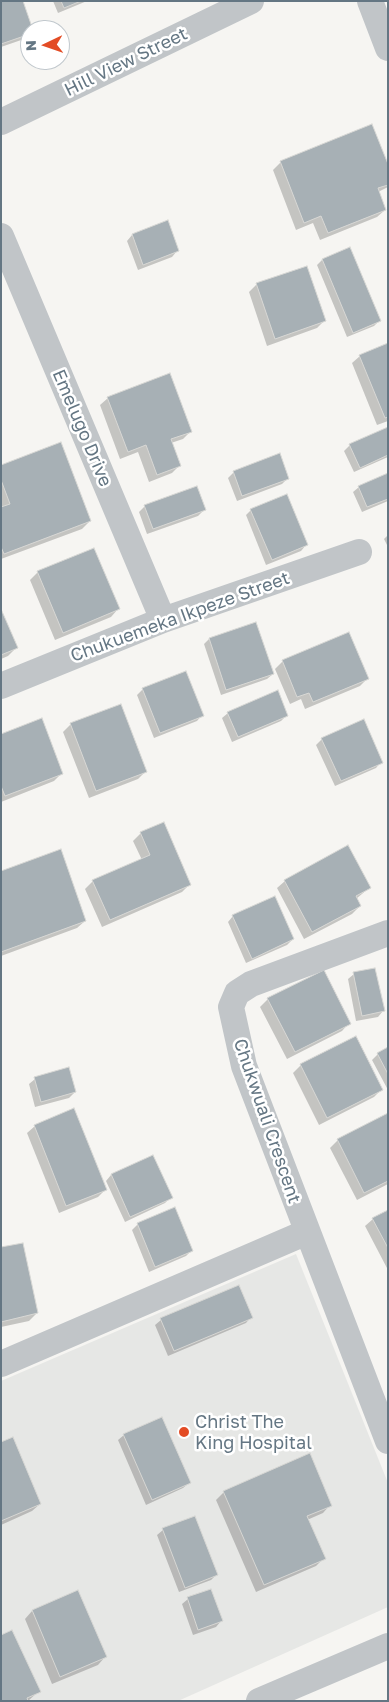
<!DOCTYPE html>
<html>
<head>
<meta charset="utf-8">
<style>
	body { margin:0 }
	#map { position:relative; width:389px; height:1702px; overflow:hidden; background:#f6f5f2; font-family:"Golos Text",sans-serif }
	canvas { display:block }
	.frame { position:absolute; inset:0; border:2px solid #647683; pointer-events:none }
	.north { position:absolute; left:20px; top:20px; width:50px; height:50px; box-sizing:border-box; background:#fff; border:1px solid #c1c8cd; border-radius:50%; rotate:267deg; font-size:14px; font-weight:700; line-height:20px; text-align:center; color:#647683 }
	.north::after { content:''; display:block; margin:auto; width:18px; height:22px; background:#e34c25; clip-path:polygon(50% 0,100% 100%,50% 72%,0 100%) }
</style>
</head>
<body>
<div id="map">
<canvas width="389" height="1702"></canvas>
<div class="frame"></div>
<div class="north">N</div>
</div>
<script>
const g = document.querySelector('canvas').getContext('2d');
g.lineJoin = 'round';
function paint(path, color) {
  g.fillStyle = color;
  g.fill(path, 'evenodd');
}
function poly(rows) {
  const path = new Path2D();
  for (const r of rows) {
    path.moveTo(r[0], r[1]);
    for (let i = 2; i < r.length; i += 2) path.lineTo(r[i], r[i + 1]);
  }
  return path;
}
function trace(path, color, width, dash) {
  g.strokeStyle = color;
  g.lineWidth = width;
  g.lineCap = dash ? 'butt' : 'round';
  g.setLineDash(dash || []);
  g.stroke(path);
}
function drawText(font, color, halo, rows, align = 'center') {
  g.font = font + ' "Golos Text",sans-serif';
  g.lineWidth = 5;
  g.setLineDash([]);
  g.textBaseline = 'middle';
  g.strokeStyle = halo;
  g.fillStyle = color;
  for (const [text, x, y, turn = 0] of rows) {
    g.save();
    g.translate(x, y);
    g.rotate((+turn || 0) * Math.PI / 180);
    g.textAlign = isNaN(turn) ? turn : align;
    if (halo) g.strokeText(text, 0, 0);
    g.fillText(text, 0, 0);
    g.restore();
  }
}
const built = poly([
	[296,1254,388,1483,388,1607,178,1701,1,1701,1,1381]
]);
const shadow = poly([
	[1,1,32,30,30,30,30,35,27,38,1,47],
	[53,1,87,1,58,13],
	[281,162,388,167,388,187,378,192,385,210,377,217,320,240,313,223,296,230,273,170],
	[167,222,177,251,172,257,138,270,127,241,132,235],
	[322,260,380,320,374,326,347,337,317,265],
	[306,267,324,321,317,328,267,346,249,292,256,285],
	[388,344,388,421,377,425,352,363,360,356],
	[108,398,190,432,183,439,171,443,180,465,172,473,149,482,138,452,120,459,100,405],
	[388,428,388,457,354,472,344,451,350,445],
	[1,466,90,521,82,529,1,559],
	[234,472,288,478,282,484,237,501,228,478],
	[388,474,388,501,362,512,353,492,359,487],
	[145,506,204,510,198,516,147,534,139,512],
	[251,510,306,545,301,551,266,565,246,515],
	[388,535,388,547,384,539],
	[38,572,118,609,111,617,55,640,30,580],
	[1,612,16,648,8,656,1,659],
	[209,639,273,674,267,679,221,695,204,644],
	[283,661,368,678,360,686,305,709,301,699,290,704,275,669],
	[143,689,202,715,197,721,154,738,137,695],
	[228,713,287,715,281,721,232,742,222,718],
	[71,724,145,772,138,779,89,798,63,732],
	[1,735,62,773,54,781,1,802],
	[322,739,381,762,376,768,335,786,316,745],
	[141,833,189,885,182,892,102,927,85,889,93,881,142,860,133,841],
	[1,872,85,921,77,928,1,956],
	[285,881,369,888,356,899,360,906,352,914,304,939,277,888],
	[233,916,293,939,287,945,246,963,228,922],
	[354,974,383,1011,378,1017,356,1021,348,979],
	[268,999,349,1023,342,1031,287,1059,260,1007],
	[388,1049,388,1090,372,1060,378,1054],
	[301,1065,382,1089,374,1097,319,1125,293,1073],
	[35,1079,75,1092,69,1098,35,1107,29,1084],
	[388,1114,388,1184,357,1200,330,1148,338,1140],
	[35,1126,105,1190,98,1197,59,1213,27,1133],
	[152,1156,171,1197,165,1203,125,1222,106,1181,111,1175],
	[388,1211,388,1270,365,1226,373,1219],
	[138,1224,191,1251,186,1256,149,1272,132,1230],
	[1,1249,37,1313,29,1321,1,1327],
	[251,1317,246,1323,168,1356,155,1325,161,1320],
	[124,1435,189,1483,183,1488,146,1505,118,1440],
	[1,1443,40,1504,32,1511,1,1525],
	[224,1492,330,1505,323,1513,307,1520,324,1558,316,1566,256,1592,216,1500],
	[163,1530,216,1575,211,1580,179,1592,157,1535],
	[188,1599,221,1621,216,1627,193,1635,182,1604],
	[32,1611,105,1657,98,1665,52,1684,25,1619],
	[39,1691,28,1701,1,1701]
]);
const building = poly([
	[1,1,23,1,33,30,30,30,30,34,1,44,1,1],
	[61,1,81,1,64,8,61,1],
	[372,124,388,164,388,185,378,188,386,210,328,233,321,216,304,223,280,161,372,124],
	[168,220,179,251,143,265,132,234,168,220],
	[350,247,381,321,353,333,322,259,350,247],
	[307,266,326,321,275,339,256,283,307,266],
	[388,343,388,417,385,418,359,355,388,343],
	[170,373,192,432,171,439,181,466,157,475,146,445,128,452,107,397,170,373],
	[388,427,388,455,360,468,349,444,388,427],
	[61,442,91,521,4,554,1,547,1,507,10,504,1,480,1,465,61,442],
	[280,453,289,479,242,496,233,471,280,453],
	[388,473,388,499,367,507,358,486,388,473],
	[197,486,206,510,153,529,144,505,197,486],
	[287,494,308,545,272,560,250,509,287,494],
	[94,548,120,609,63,633,37,571,94,548],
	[1,609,18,648,1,655,1,609],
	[256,622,274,674,226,690,209,638,256,622],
	[349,632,369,679,313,702,309,693,297,697,282,660,349,632],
	[186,671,204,716,160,733,142,688,186,671],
	[278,690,288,716,238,737,227,712,278,690],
	[121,704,147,772,96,791,70,723,121,704],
	[42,718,63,774,5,796,1,786,1,734,42,718],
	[364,719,383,763,341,781,321,738,364,719],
	[164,822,191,885,110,920,92,880,150,855,140,832,164,822],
	[348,845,371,888,356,896,361,906,312,932,284,880,348,845],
	[61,849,86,921,1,952,1,871,61,849],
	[275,896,294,939,252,959,232,915,275,896],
	[375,968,385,1011,362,1016,353,972,375,968],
	[324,970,351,1024,295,1052,267,998,324,970],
	[356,1036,383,1090,327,1118,300,1064,356,1036],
	[388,1047,388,1074,377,1053,388,1047],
	[69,1067,76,1092,41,1102,34,1077,69,1067],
	[74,1108,107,1190,66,1206,34,1125,74,1108],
	[388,1113,388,1181,364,1193,337,1139,388,1113],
	[153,1155,173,1198,130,1217,111,1174,153,1155],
	[175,1207,193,1251,155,1267,137,1223,175,1207],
	[388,1210,388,1248,372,1218,388,1210],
	[23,1243,38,1313,1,1322,1,1247,23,1243],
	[239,1285,253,1318,174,1351,160,1318,239,1285],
	[162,1417,191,1483,152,1500,123,1434,162,1417],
	[13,1437,41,1504,1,1521,1,1442,13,1437],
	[310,1453,332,1506,307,1516,326,1559,264,1585,223,1491,310,1453],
	[195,1516,218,1575,185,1588,162,1528,195,1516],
	[211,1589,223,1621,198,1630,187,1597,211,1589],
	[78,1590,107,1657,60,1677,32,1610,78,1590],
	[12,1630,41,1692,27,1698,28,1701,1,1701,1,1635,12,1630]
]);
const minor = poly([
	[370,1,388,48],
	[1,122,251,1],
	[1,236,163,620],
	[1,686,163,620,359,552],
	[388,933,251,984,237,993,231,1007,244,1066,388,1441],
	[1,1364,307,1232],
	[259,1701,388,1646]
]);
const markers = [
	[184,1432,6,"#e34c25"]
];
const streetNames = [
	["Hill View Street",126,62,-26],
	["Emelugo Drive",82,428,67],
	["Chukuemeka Ikpeze Street",180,617,-20],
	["Chukwuali Crescent",267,1121,71]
];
const poiNames = [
	["Christ The",195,1422],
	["King Hospital",195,1443]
];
paint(built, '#e6e7e5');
paint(shadow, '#0003');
paint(building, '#a7b0b5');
trace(building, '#d7d7d4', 1);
trace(minor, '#c1c5c8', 26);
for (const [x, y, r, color] of markers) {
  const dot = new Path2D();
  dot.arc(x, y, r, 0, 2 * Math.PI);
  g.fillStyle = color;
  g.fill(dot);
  trace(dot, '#fff', 2);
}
drawText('18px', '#647683', '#fff', streetNames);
drawText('18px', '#647683', '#fff', poiNames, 'left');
</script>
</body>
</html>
